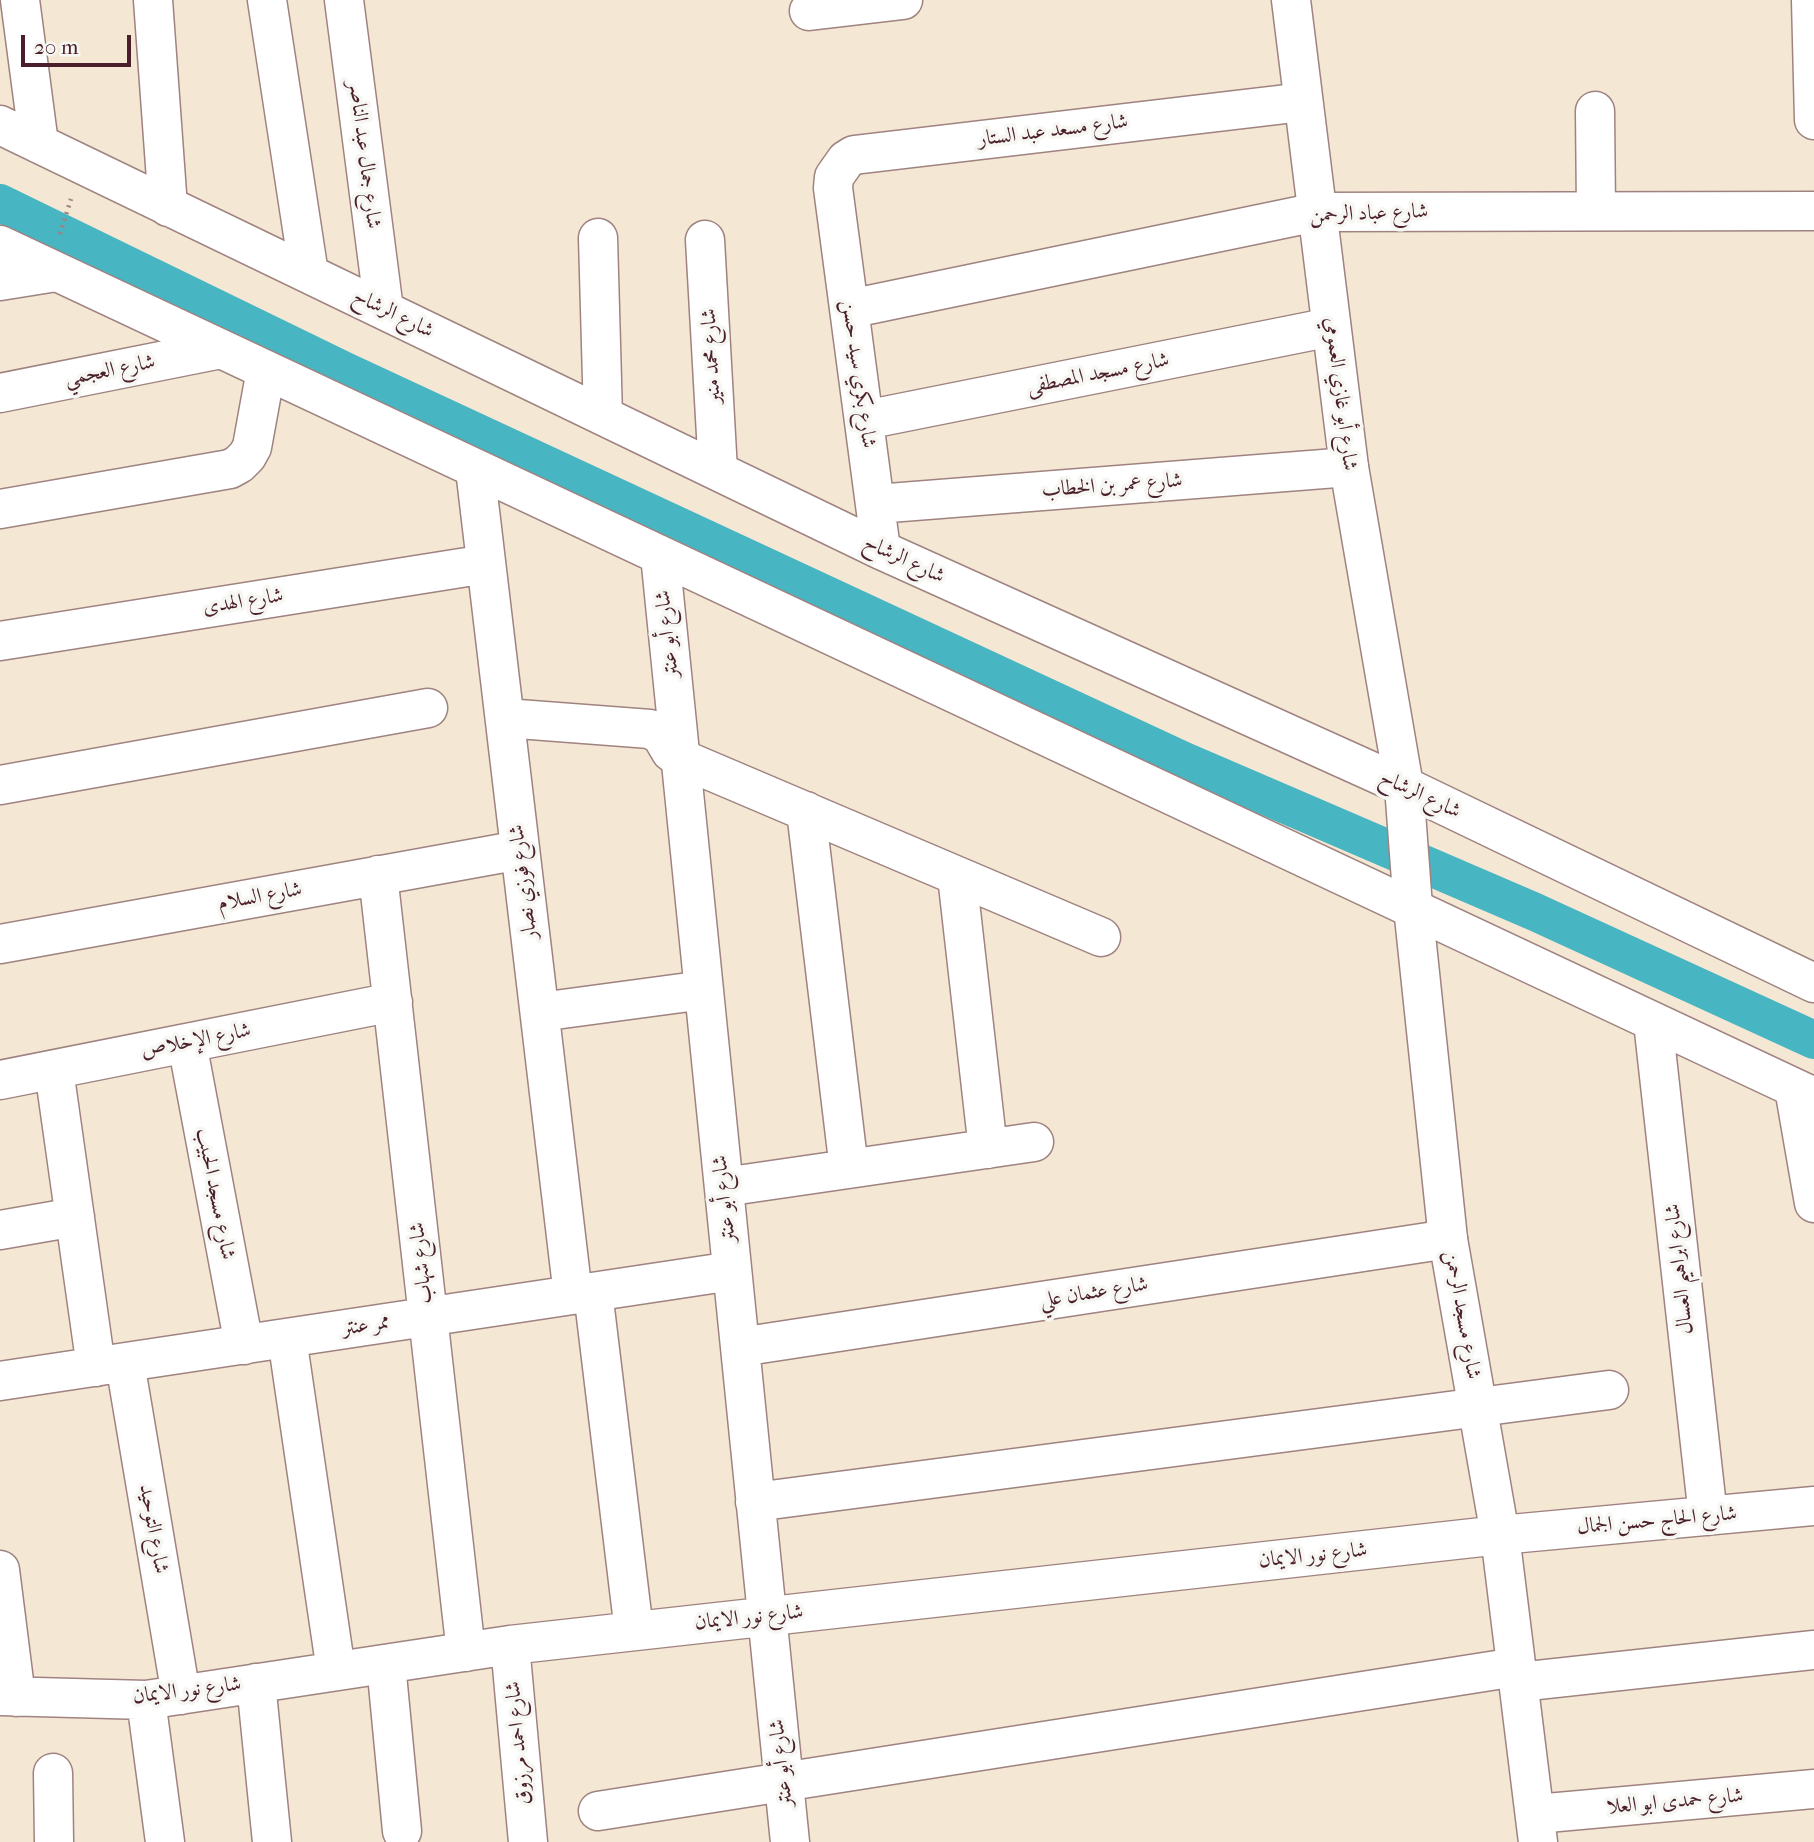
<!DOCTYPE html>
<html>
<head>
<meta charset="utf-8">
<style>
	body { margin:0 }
	#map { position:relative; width:1814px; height:1842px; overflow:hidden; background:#f4e7d4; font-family:"IM FELL French Canon",serif }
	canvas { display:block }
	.scale { position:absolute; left:21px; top:35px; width:110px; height:32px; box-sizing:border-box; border:4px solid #4a1f2b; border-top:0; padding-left:9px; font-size:21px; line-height:24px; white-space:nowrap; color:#4a1f2b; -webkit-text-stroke:5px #f6f6f2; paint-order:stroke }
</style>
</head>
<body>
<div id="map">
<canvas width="1814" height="1842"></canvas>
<div class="scale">20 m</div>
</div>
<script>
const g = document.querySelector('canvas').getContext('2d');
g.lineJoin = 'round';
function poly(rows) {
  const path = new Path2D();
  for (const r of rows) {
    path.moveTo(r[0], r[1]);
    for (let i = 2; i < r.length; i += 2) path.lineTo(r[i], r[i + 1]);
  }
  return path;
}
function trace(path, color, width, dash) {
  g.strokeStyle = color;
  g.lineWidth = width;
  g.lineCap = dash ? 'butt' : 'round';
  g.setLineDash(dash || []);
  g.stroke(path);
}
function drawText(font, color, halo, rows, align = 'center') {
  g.font = font + ' "IM FELL French Canon",Amiri,serif';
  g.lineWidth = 7;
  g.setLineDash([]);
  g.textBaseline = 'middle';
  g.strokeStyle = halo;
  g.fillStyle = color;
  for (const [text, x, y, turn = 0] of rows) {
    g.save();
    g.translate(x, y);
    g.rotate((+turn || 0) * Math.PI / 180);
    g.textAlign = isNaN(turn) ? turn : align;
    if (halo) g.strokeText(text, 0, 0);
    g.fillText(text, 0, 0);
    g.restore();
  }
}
const canal = poly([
	[0,203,345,371,1184,761,1535,912,1814,1040]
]);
const path = poly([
	[60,234,71,199]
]);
const minor = poly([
	[20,0,39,144],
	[153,0,168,207],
	[267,0,309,274],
	[344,0,384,310],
	[1811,0,1814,120],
	[809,11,903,0],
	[1595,111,1596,211],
	[0,125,881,550,1404,786,1814,983],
	[598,238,603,416],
	[705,240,718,471],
	[0,245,1814,1097],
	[0,281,56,272],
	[849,309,1317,212,1814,211],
	[0,393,221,349],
	[865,420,1331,327],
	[475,469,573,1295],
	[876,504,1349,467],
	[0,509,230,469,239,464,247,456,252,447,266,370],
	[881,550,833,188,834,177,846,160,854,155,1303,102],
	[660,555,790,1842],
	[0,641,486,564],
	[505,718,650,729,661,735,671,752,680,758,1101,937],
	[0,785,428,708],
	[806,811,849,1169],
	[378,875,466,1652],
	[957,876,988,1149],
	[0,944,520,850],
	[540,1012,704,990],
	[1653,1022,1708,1516],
	[187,1043,244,1345],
	[54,1070,96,1367],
	[0,1080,393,1002],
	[1794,1088,1814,1203],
	[724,1187,1034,1142],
	[0,1230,75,1217],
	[593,1292,634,1631],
	[287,1338,336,1671],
	[740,1347,1448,1239],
	[125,1363,181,1695],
	[0,1381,732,1271],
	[755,1502,1609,1390],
	[0,1570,16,1697],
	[510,1645,528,1842],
	[386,1664,402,1831],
	[1519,1682,1814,1650],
	[256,1683,272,1842],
	[0,1696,146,1700,510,1645,1500,1535,1814,1506],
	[146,1700,165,1842],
	[53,1773,54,1842],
	[598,1811,1516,1667],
	[1536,1814,1814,1789]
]);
const tertiary = poly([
	[1291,0,1349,467,1404,786,1413,907,1448,1239,1500,1535,1538,1842]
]);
const streetNames = [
	["شارع مسعد عبد الستار",1053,131,-7],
	["شارع جمال عبد الناصر",364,155,83],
	["شارع عباد الرحمن",1369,214,-2],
	["شارع الرشاح",393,314,26],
	["شارع محمد منير",712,356,-93],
	["شارع العجمي",110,371,-11],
	["شارع بكري سيد حسن",858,374,82],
	["شارع مسجد المصطفى",1098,374,-11],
	["شارع أبو غازي العمومي",1340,394,83],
	["شارع عمر بن الخطاب",1112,486,-4],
	["شارع الرشاح",904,560,25],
	["شارع الهدى",243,602,-9],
	["شارع أبو عنتر",668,634,-96],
	["شارع الرشاح",1420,795,25],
	["شارع فوزي نصار",524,882,-97],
	["شارع السلام",260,897,-10],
	["شارع الإخلاص",196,1041,-11],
	["شارع مسجد الحبيب",215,1194,79],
	["شارع أبو عنتر",725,1199,-96],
	["شارع شهاب",422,1263,-96],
	["شارع ابراهيم العسال",1680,1269,-96],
	["شارع عثمان علي",1094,1293,-9],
	["شارع مسجد الرحمن",1462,1315,80],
	["ممر عنتر",366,1326,-9],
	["شارع الحاج حسن الجمال",1657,1521,-5],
	["شارع التوحيد",153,1529,80],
	["شارع نور الايمان",1313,1556,-6],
	["شارع نور الايمان",749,1618,-6],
	["شارع نور الايمان",187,1691,-7],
	["شارع احمد مرزوق",519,1743,-95],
	["شارع أبو عنتر",782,1763,-96],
	["شارع حمدى ابو العلا",1675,1802,-5]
];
trace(canal, '#47b5c2', 38);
trace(minor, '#9f8380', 41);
trace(tertiary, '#9f8380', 41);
trace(path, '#9f8380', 4.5, [2, 5]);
trace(minor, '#fff', 38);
trace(tertiary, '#fff', 38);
drawText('21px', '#4a1f2b', '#f6f6f2', streetNames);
</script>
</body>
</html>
